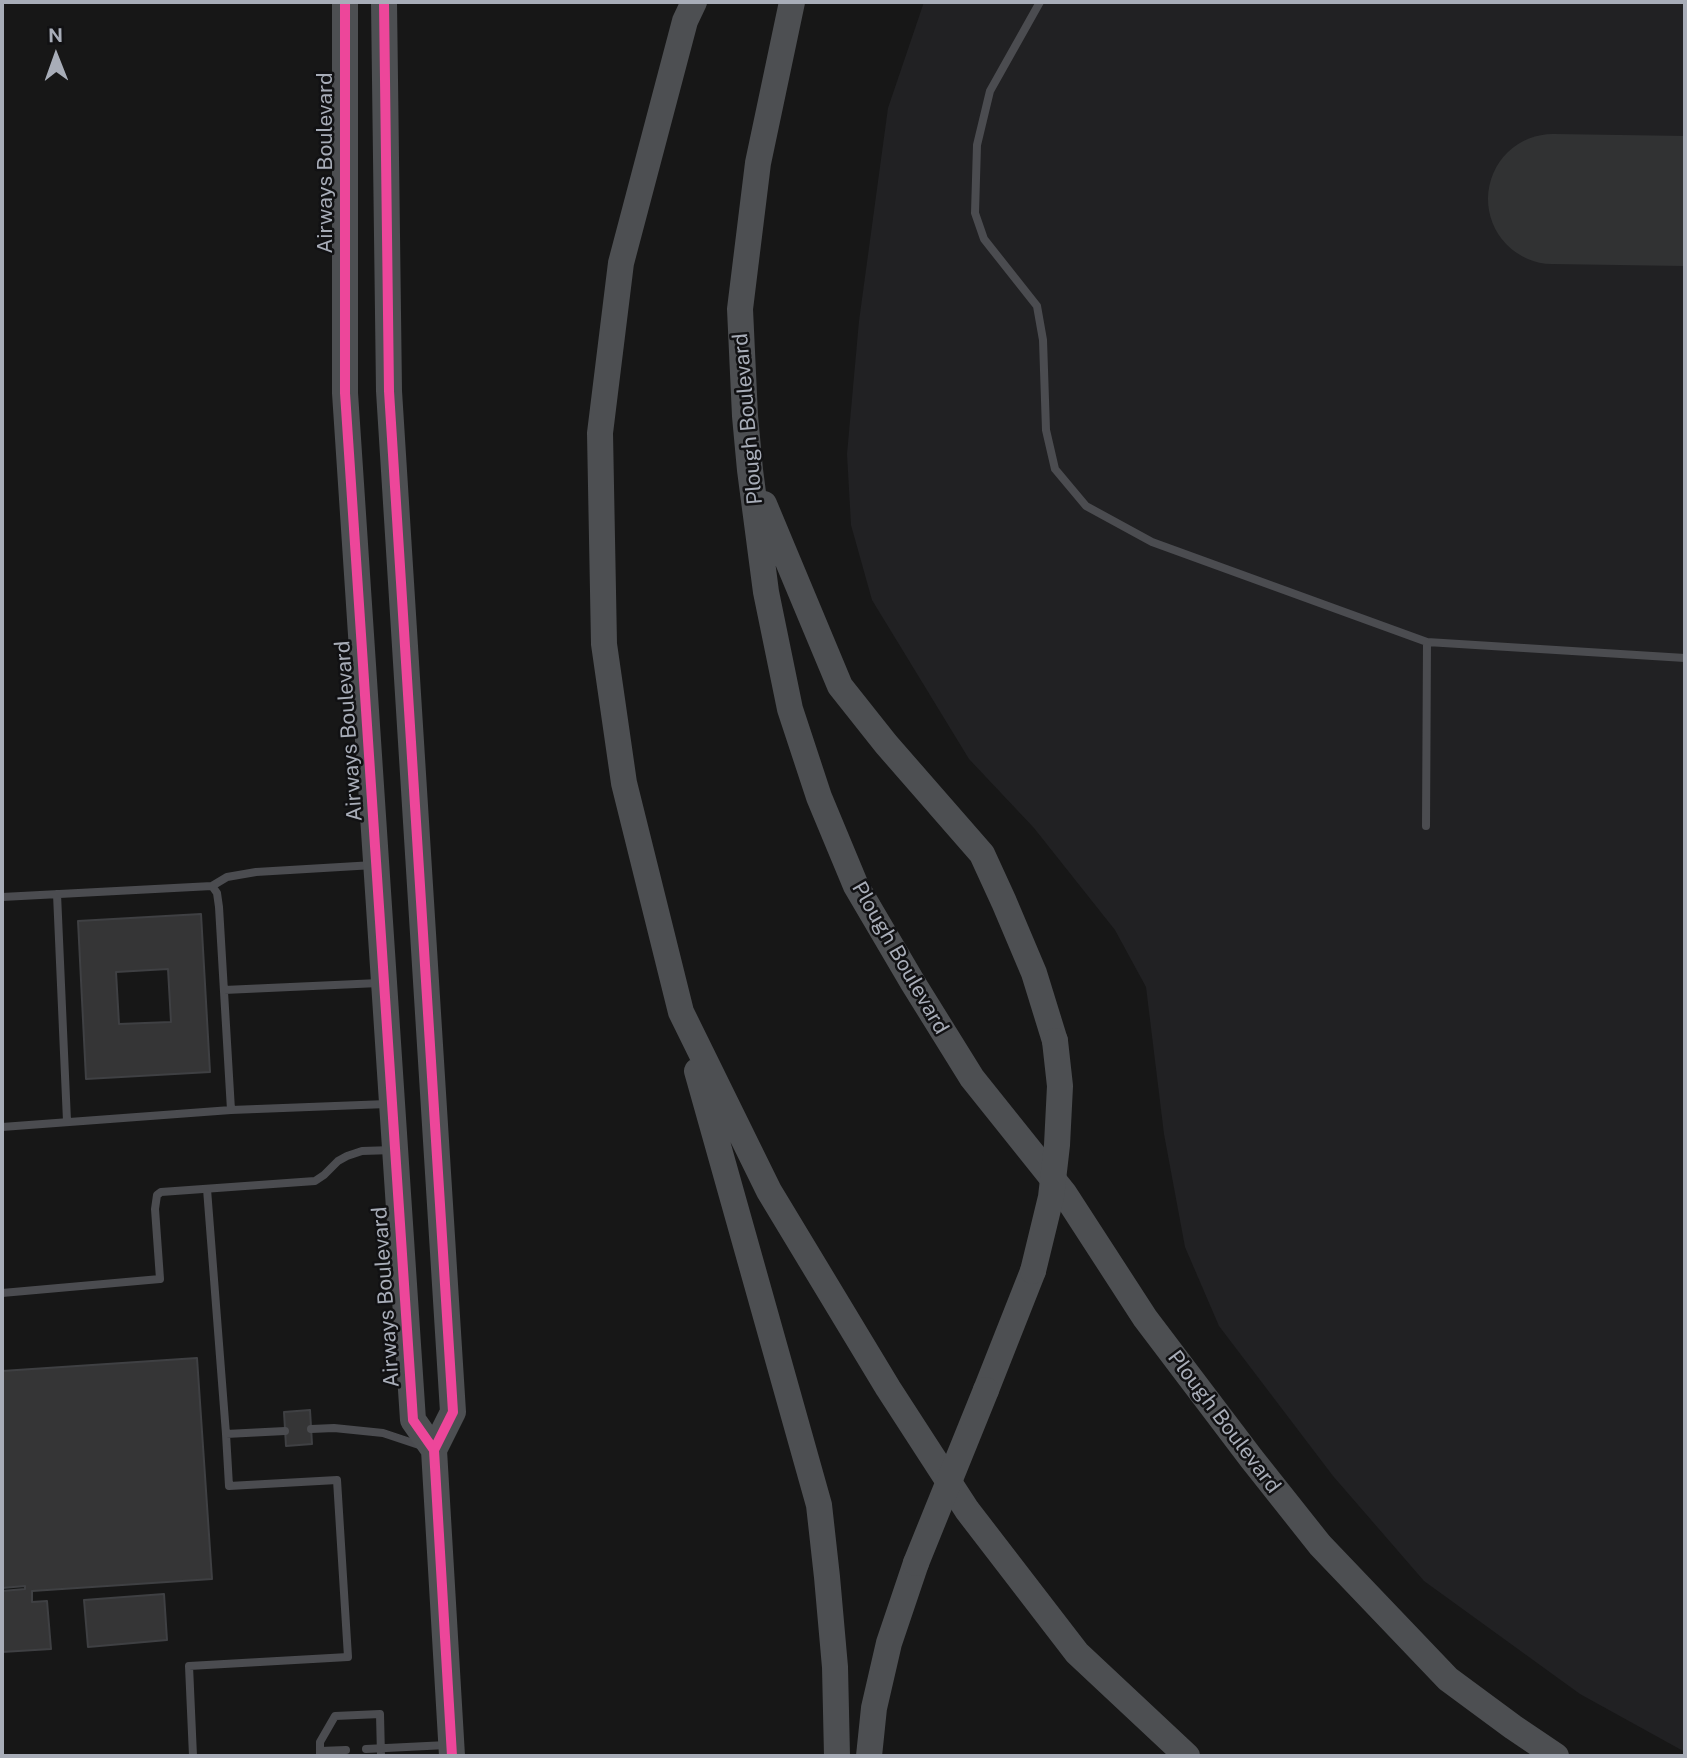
<!DOCTYPE html>
<html>
<head>
<meta charset="utf-8">
<style>
	body { margin:0 }
	#map { position:relative; width:1687px; height:1758px; overflow:hidden; background:#171717; font-family:"Public Sans",sans-serif }
	canvas { display:block }
	.frame { position:absolute; inset:0; border:4px solid #a8adb8; pointer-events:none }
	.north { position:absolute; left:21px; top:21px; width:70px; height:70px; -webkit-text-stroke:5px #111113; paint-order:stroke; rotate:359deg; font-size:19px; font-weight:700; line-height:28px; text-align:center; color:#a8adb8 }
	.north::after { content:''; display:block; margin:auto; width:24px; height:32px; background:#a8adb8; clip-path:polygon(50% 0,100% 100%,50% 72%,0 100%) }
</style>
</head>
<body>
<div id="map">
<canvas width="1687" height="1758"></canvas>
<div class="frame"></div>
<div class="north">N</div>
</div>
<script>
const g = document.querySelector('canvas').getContext('2d');
g.lineJoin = 'round';
function paint(path, color) {
  g.fillStyle = color;
  g.fill(path, 'evenodd');
}
function poly(rows) {
  const path = new Path2D();
  for (const r of rows) {
    path.moveTo(r[0], r[1]);
    for (let i = 2; i < r.length; i += 2) path.lineTo(r[i], r[i + 1]);
  }
  return path;
}
function trace(path, color, width, dash) {
  g.strokeStyle = color;
  g.lineWidth = width;
  g.lineCap = dash ? 'butt' : 'round';
  g.setLineDash(dash || []);
  g.stroke(path);
}
function drawText(font, color, halo, rows, align = 'center') {
  g.font = font + ' "Public Sans",sans-serif';
  g.lineWidth = 5;
  g.setLineDash([]);
  g.textBaseline = 'middle';
  g.strokeStyle = halo;
  g.fillStyle = color;
  for (const [text, x, y, turn = 0] of rows) {
    g.save();
    g.translate(x, y);
    g.rotate((+turn || 0) * Math.PI / 180);
    g.textAlign = isNaN(turn) ? turn : align;
    if (halo) g.strokeText(text, 0, 0);
    g.fillText(text, 0, 0);
    g.restore();
  }
}
const built = poly([
	[924,2,1685,2,1685,1752,1580,1694,1424,1581,1333,1476,1219,1326,1185,1247,1164,1134,1146,987,1115,930,1034,828,969,759,872,600,851,525,847,454,859,321,888,108]
]);
const runway = poly([
	[1553,199,1685,201]
]);
const building = poly([
	[201,914,210,1072,86,1079,78,921,201,914],
	[168,969,171,1022,119,1024,116,972,168,969],
	[197,1358,212,1579,32,1591,32,1602,47,1601,51,1649,2,1652,2,1591,25,1589,25,1586,2,1588,2,1371,197,1358],
	[310,1410,312,1444,286,1446,284,1412,310,1410],
	[164,1594,167,1640,88,1647,84,1600,164,1594]
]);
const service = poly([
	[1040,2,990,91,977,145,975,213,984,239,1037,306,1043,340,1046,430,1055,469,1086,506,1152,542,1427,642,1685,658],
	[1426,826,1427,642],
	[212,886,227,877,256,872,374,865],
	[57,894,67,1121],
	[2,897,212,886,217,893,219,907,231,1110],
	[224,990,379,983],
	[2,1127,231,1110,387,1104],
	[207,1189,226,1434],
	[2,1293,160,1279,155,1209,157,1195,161,1192,315,1181,324,1175,338,1161,347,1156,362,1151,393,1150],
	[311,1429,334,1428,383,1433,422,1446],
	[366,1749,447,1745],
	[320,1751,346,1750],
	[193,1756,189,1666,348,1657,337,1480,229,1486,226,1434,285,1431],
	[320,1756,320,1742,335,1716,380,1714,381,1756]
]);
const primary = poly([
	[345,2,345,393,413,1420,434,1450],
	[384,2,389,391,453,1412,434,1450,452,1756],
	[694,2,685,21,621,263,600,433,604,644,624,783,681,1012,769,1191,888,1388,967,1510,1077,1653,1187,1756],
	[792,2,758,163,740,309,745,416,750,470,766,592,790,709,819,797,856,886,913,983,972,1078,1064,1193,1145,1318,1251,1458,1320,1545,1448,1679,1513,1727,1556,1756],
	[764,504,840,686,886,744,982,854,1004,902,1034,973,1055,1041],
	[697,1071,819,1505,827,1577,835,1667,837,1756],
	[986,1390,1033,1271],
	[869,1756,874,1708,889,1643,916,1563]
]);
const primaryBridge = poly([
	[1033,1271,1051,1197,1057,1145,1060,1086,1055,1041],
	[916,1563,986,1390]
]);
const cycleway = poly([
	[345,2,345,393,413,1420,434,1450],
	[384,2,389,391,453,1412,434,1450,452,1756]
]);
const streetNames = [
	["Airways Boulevard",326,163,-90],
	["Plough Boulevard",748,419,-95],
	["Airways Boulevard",349,731,-94],
	["Plough Boulevard",900,958,60],
	["Airways Boulevard",386,1297,-94],
	["Plough Boulevard",1224,1422,53]
];
paint(built, '#212123');
trace(runway, '#313233', 130);
paint(building, '#353536');
trace(building, '#3f4043', 2);
trace(service, '#4b4c50', 8);
trace(primary, '#4d4f52', 26);
trace(primaryBridge, '#4d4f52', 26);
trace(cycleway, '#ed469a', 10);
drawText('21px', '#a8adb8', '#111113', streetNames);
</script>
</body>
</html>
